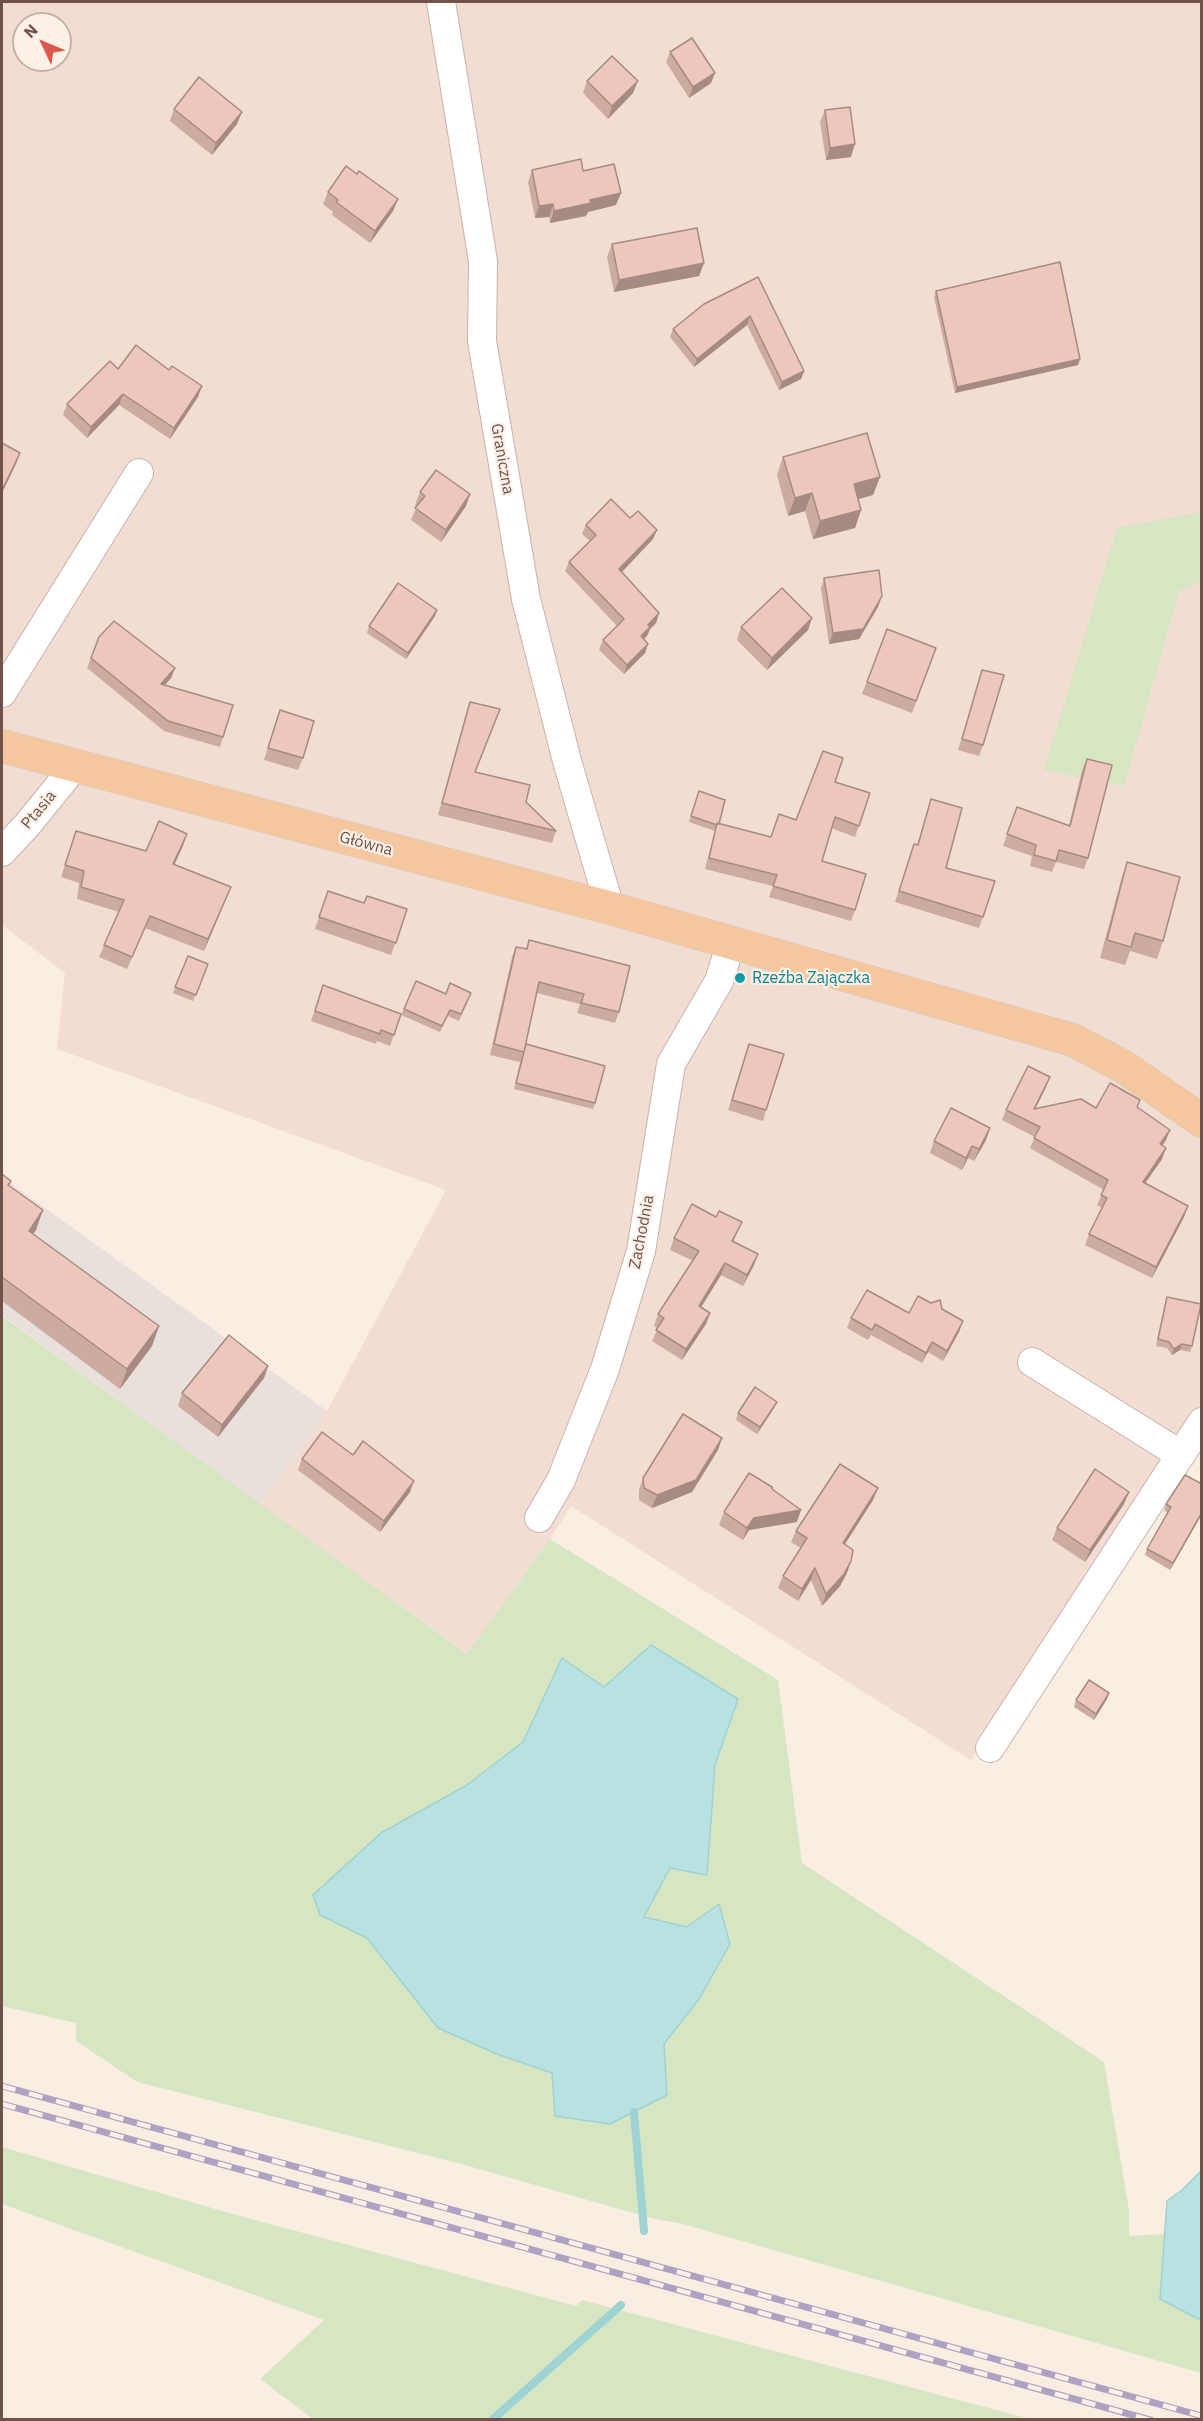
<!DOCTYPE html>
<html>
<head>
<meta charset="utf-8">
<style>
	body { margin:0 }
	#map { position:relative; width:1203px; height:2421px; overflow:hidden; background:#faede1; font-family:"IBM Plex Sans",sans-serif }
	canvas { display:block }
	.frame { position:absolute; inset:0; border:3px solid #6f524a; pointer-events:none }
	.north { position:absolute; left:12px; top:12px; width:60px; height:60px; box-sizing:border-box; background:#fdf1e7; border:2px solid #c4b1a8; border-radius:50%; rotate:314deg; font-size:16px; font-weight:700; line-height:24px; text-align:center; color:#6f524a }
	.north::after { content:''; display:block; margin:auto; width:21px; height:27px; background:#db584f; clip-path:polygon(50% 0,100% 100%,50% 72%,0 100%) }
</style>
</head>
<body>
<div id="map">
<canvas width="1203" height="2421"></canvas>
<div class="frame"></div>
<div class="north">N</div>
</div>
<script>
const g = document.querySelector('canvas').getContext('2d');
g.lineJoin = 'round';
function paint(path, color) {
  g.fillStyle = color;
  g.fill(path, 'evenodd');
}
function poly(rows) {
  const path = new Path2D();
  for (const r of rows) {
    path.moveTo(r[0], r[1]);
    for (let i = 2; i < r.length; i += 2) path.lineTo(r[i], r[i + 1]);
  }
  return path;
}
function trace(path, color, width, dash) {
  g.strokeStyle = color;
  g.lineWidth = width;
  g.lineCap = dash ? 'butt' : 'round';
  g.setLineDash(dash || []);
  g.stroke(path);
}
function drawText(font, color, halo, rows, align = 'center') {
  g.font = font + ' "IBM Plex Sans",sans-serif';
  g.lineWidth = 4.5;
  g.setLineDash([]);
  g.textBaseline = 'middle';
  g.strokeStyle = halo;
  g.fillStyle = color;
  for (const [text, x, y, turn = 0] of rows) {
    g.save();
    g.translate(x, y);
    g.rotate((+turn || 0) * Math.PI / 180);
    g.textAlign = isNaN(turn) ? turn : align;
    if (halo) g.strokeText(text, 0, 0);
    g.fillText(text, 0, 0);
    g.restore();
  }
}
const residential = poly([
	[2,2,1201,2,1201,1404,971,1760,571,1506,550,1539,468,1654,260,1505,327,1411,446,1190,57,1049,65,973,2,925],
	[24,24,60,24,60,60,24,60]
]);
const industrial = poly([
	[2,1177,327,1411,260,1505,2,1315]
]);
const green = poly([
	[1201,512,1201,581,1179,591,1124,786,1044,770,1117,528],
	[2,1316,467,1654,550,1539,778,1680,802,1863,1104,2062,1129,2210,1129,2236,1165,2234,1160,2299,1198,2319,1201,2318,1201,2373,683,2224,651,2218,458,2163,137,2082,76,2041,76,2023,2,2006],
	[604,1687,738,1699,715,1765,707,1875,670,1868,643,1917,687,1927,699,1999,664,2044,667,2095,610,2124,553,2073,497,2054,399,1978,367,1938,381,1833,467,1785,523,1742],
	[2,2147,229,2213,576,2306,582,2300,1030,2419,313,2419,260,2379,324,2320,2,2204]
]);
const water = poly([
	[651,1645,738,1699,715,1765,707,1875,670,1868,644,1917,687,1927,719,1904,730,1944,699,1999,664,2044,667,2095,610,2124,555,2116,552,2073,497,2054,438,2028,367,1938,320,1915,313,1895,381,1833,467,1785,523,1742,562,1658,604,1687,651,1645],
	[1201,2171,1202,2318,1198,2319,1160,2299,1167,2201,1182,2190,1201,2171]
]);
const stream = poly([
	[634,2112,644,2231],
	[492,2420,621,2305]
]);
const minor = poly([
	[441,2,483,261,482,341,526,599,567,761,610,908],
	[2,693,139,473],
	[2,852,28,824,75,766],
	[1032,1362,1181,1455],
	[539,1518,561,1480,605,1369,641,1251,671,1064,719,981,731,943],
	[990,1748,1202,1422]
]);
const major = poly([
	[2,746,610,908,1073,1040,1124,1067,1202,1121]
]);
const rail = poly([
	[2,2086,1202,2416],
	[2,2104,1151,2420]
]);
const wall = poly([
	[670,52,711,83,689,98,666,62],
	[587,81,633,93,608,119,583,93],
	[174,109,237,124,212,155,170,121],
	[825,110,851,157,826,160,820,122],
	[532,170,583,171,616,205,588,212,586,216,550,223,549,217,535,218,528,182],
	[357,174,398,199,393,211,370,243,332,215,333,212,323,204,328,192],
	[612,244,704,263,699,276,614,292,607,257],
	[758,277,804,371,801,379,779,390,747,325,694,367,670,337,673,329],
	[936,291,1078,365,955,393,934,297],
	[118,369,169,370,198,397,170,439,119,405,87,438,63,415,67,404],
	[783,457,880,477,873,495,858,499,861,510,855,528,813,539,805,511,788,516,777,475],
	[420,492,466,506,441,542,411,520,417,506,415,505],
	[630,518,657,530,653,539,622,572,659,613,656,623,650,629,647,636,644,639,648,644,645,653,624,674,599,650,603,640,617,626,565,571,569,562,590,541,582,534,586,525],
	[824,578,878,607,859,639,829,644,821,588],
	[435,616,406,659,367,633,369,626],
	[812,618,808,630,767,670,737,640,741,627],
	[887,629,936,648,912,713,862,694],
	[99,637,175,668,171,678,165,685,223,737,220,747,164,731,87,668],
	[982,670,983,745,979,756,958,750],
	[470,702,475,772,526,802,556,831,552,843,438,815,466,714],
	[280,710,303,758,298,770,264,760],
	[1087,759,1088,858,1084,869,1056,862,1052,872,1030,866,1032,856,1003,846,1017,807,1069,825,1082,770],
	[835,782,870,793,855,837,831,828,822,861,855,910,851,921,769,897,773,886,705,869,715,831,689,822,699,791,719,824,771,837,796,820],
	[931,799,946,868,995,881,979,928,895,902,914,844,917,845],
	[76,831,146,851,187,834,174,865,231,887,204,951,145,928,127,969,99,957,119,912,77,899,79,883,61,877],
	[1127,862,1163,941,1157,959,1130,951,1125,965,1100,958,1121,880],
	[328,891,364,903,407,909,391,955,315,929],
	[529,940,619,1012,615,1023,577,1013,580,1004,537,993,525,1045,595,1103,593,1109,514,1089,521,1058,520,1062,490,1055,512,957,516,947,526,949],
	[188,956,208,964,193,1001,173,993],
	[323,985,401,1014,390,1046,377,1041,376,1044,311,1021],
	[446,994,469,999,459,1021,448,1016,440,1032,401,1015,404,1009],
	[749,1044,766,1110,763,1121,728,1110],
	[1046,1087,1036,1108,1138,1108,1166,1140,1162,1146,1166,1148,1162,1159,1145,1183,1188,1206,1184,1217,1152,1278,1085,1245,1089,1234,1102,1208,1097,1205,1104,1190,1030,1148,1035,1137,1002,1120,1006,1110],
	[990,1128,986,1140,974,1161,968,1158,962,1170,930,1153,934,1141],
	[2,1174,11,1181,9,1186,36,1230,33,1234,159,1326,152,1346,120,1389,2,1301],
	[716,1217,742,1222,733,1241,758,1254,754,1265,743,1286,721,1275,701,1307,710,1313,706,1324,682,1360,652,1341,658,1328,654,1326,658,1314,693,1261,670,1250,674,1238],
	[1167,1297,1192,1346,1190,1352,1180,1350,1172,1355,1167,1348,1156,1346,1165,1303],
	[942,1309,963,1321,959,1332,943,1361,928,1352,922,1363,871,1335,868,1340,847,1328,851,1318],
	[268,1366,264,1378,218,1437,178,1406,182,1393],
	[777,1402,774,1408,757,1434,736,1420,738,1413],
	[722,1438,718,1450,692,1492,652,1508,639,1500,639,1490,643,1478],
	[353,1455,410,1492,380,1532,298,1470,302,1459],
	[1202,1484,1202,1514,1170,1570,1145,1555,1147,1549,1167,1512,1164,1511,1166,1504],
	[873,1500,845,1544,847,1573,840,1586,822,1606,811,1580,798,1601,778,1588,783,1576,801,1548,791,1542,796,1531],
	[1124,1504,1085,1562,1052,1540,1057,1528],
	[724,1512,797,1522,749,1530,743,1540,719,1525],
	[1107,1699,1094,1720,1074,1707,1076,1700]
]);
const shadedWall = poly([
	[715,73,711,83,689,98,693,87],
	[638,81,633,93,608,119,612,106],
	[242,112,237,124,212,155,216,143],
	[855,144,851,157,826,160,830,148],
	[621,193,616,205,588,212,586,216,550,223,554,211,590,200],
	[398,199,393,211,370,243,375,231],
	[553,204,549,217,535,218,539,206],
	[704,263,699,276,614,292,619,280],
	[750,316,747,325,694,367,697,359],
	[1080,359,1078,365,955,393,957,387],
	[804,371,801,379,779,390,782,382],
	[202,386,198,397,170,439,174,428],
	[123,394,119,405,87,438,91,427],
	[20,453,16,464,2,493,2,490],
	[880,477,873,495,848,502,854,484],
	[812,493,805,511,788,516,795,498],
	[470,494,466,506,441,542,446,530],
	[861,510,855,528,813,539,820,521],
	[657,530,653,539,616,578,619,569],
	[882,596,878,607,859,639,829,644,833,633],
	[437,610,435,616,406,659,408,653],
	[659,613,656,623,650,629,647,636,637,646,641,636,648,625],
	[812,618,808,630,767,670,772,658],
	[648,644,645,653,624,674,627,665],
	[175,668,171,678,157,694,161,684],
	[187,834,183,846,169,876,173,864],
	[231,887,226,899,204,951,208,939],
	[1050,1077,1046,1087,1030,1119,1034,1109],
	[990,1128,986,1140,974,1161,979,1149],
	[1170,1130,1166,1140,1156,1154,1160,1144],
	[972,1146,968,1158,962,1170,966,1158],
	[1166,1148,1162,1159,1139,1192,1143,1182],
	[1188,1206,1184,1217,1152,1278,1156,1267],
	[43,1210,36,1230,22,1250,29,1231],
	[742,1222,737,1233,728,1252,732,1241],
	[758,1254,754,1265,743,1286,747,1275],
	[725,1263,721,1275,695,1317,699,1306],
	[710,1313,706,1324,682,1360,686,1349],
	[963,1321,959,1332,943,1361,947,1351],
	[159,1326,152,1346,120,1389,127,1369],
	[932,1342,928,1352,922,1363,926,1353],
	[1182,1344,1180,1350,1172,1355,1174,1349],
	[268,1366,264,1378,218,1437,222,1425],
	[777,1402,774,1408,757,1434,760,1427],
	[722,1438,718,1450,692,1492,652,1508,657,1495],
	[414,1481,410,1492,380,1532,384,1521],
	[878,1488,873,1500,838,1555,843,1543],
	[1129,1492,1124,1504,1085,1562,1090,1550],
	[801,1510,797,1522,749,1530,743,1540,747,1528,754,1518],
	[1202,1512,1202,1514,1170,1570,1173,1563],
	[851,1561,847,1573,840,1586,822,1606,826,1594],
	[815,1568,811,1580,798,1601,802,1589],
	[1109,1693,1107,1699,1094,1720,1096,1714]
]);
const building = poly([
	[692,38,715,73,693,87,670,52,692,38],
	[612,56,638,81,612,106,587,81,612,56],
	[199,77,242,112,216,143,174,109,199,77],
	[850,107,855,144,830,148,825,110,850,107],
	[581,159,583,171,614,164,621,193,590,200,591,203,554,211,553,204,539,206,532,170,581,159],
	[346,166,357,174,359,171,398,199,375,231,336,202,338,200,328,192,346,166],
	[697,228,704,263,619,280,612,244,697,228],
	[1060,262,1080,359,957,387,936,291,1060,262],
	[758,277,804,371,782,382,750,316,697,359,673,329,704,304,758,277],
	[136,345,169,370,172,366,202,386,174,428,123,394,91,427,67,404,110,361,118,369,136,345],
	[867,433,880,477,854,484,861,510,820,521,812,493,795,498,783,457,867,433],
	[2,443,20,453,2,490,2,443],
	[436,470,470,494,446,530,415,508,425,496,420,492,436,470],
	[611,499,630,518,638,511,657,530,619,569,659,613,648,625,650,627,641,636,648,644,627,665,603,640,624,619,569,562,596,535,586,525,611,499],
	[879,570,882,596,863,629,833,633,824,578,879,570],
	[398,583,437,610,408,653,369,626,398,583],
	[782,588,812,618,772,658,741,627,782,588],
	[114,621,175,668,161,684,233,705,223,737,168,721,91,658,99,637,114,621],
	[887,629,936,648,916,701,867,682,887,629],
	[982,670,1004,675,983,745,962,739,982,670],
	[470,702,500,709,475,772,530,785,526,802,556,831,442,803,470,702],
	[280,710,314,721,303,758,268,748,280,710],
	[823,751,843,758,835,782,870,793,859,826,835,817,822,861,866,874,855,910,773,886,777,875,709,858,717,823,771,837,779,814,796,820,823,751],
	[1087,759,1112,765,1088,858,1059,850,1056,861,1034,855,1036,845,1007,834,1017,807,1070,826,1087,759],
	[699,791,725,800,719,824,717,823,717,825,691,816,699,791],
	[931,799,962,808,946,868,995,881,983,917,899,891,914,844,918,845,931,799],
	[159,821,187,834,173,864,231,887,208,939,150,916,132,957,104,945,124,900,81,887,84,871,65,865,76,831,146,851,159,821],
	[1127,862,1180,877,1163,941,1135,933,1131,947,1107,940,1127,862],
	[328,891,364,903,367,896,407,909,396,943,319,917,328,891],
	[529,940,630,966,619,1012,581,1003,584,994,539,982,524,1052,494,1044,516,947,527,949,529,940],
	[188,956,208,964,196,995,175,987,188,956],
	[416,981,446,994,450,983,471,993,461,1014,450,1010,442,1026,404,1009,416,981],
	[323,985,401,1014,394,1035,381,1030,380,1034,315,1011,323,985],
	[526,1044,605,1066,595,1103,516,1083,526,1044],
	[749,1044,784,1054,766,1110,732,1100,749,1044],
	[1028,1066,1050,1077,1034,1109,1081,1099,1096,1108,1110,1083,1140,1100,1137,1107,1170,1130,1160,1144,1166,1148,1143,1182,1188,1206,1156,1267,1089,1234,1107,1198,1101,1195,1108,1180,1034,1138,1040,1127,1006,1110,1028,1066],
	[951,1108,990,1128,979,1149,972,1146,966,1158,934,1141,951,1108],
	[2,1174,11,1181,8,1185,43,1210,29,1231,159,1326,127,1369,2,1277,2,1174],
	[692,1204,716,1217,719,1211,742,1222,732,1241,758,1254,747,1275,725,1263,699,1306,710,1313,686,1349,656,1330,664,1318,658,1314,699,1251,674,1238,692,1204],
	[867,1290,909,1313,918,1296,931,1303,940,1300,942,1309,963,1321,947,1351,932,1342,926,1353,875,1324,872,1330,851,1318,867,1290],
	[1167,1297,1201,1304,1192,1346,1182,1344,1174,1349,1169,1342,1158,1339,1167,1297],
	[229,1335,268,1366,222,1425,182,1393,229,1335],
	[755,1387,777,1402,760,1427,738,1413,755,1387],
	[683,1414,722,1438,696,1480,657,1495,644,1488,643,1478,683,1414],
	[322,1432,353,1455,363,1441,414,1481,384,1521,302,1459,322,1432],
	[840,1464,878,1488,843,1543,853,1550,851,1561,844,1574,826,1594,815,1568,802,1589,783,1576,807,1538,796,1531,840,1464],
	[1095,1469,1129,1492,1090,1550,1057,1528,1095,1469],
	[749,1473,772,1487,772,1489,801,1510,754,1518,747,1528,724,1512,749,1473],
	[1185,1475,1202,1484,1202,1512,1173,1563,1147,1549,1171,1507,1166,1504,1185,1475],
	[1089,1680,1109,1693,1096,1714,1076,1700,1089,1680]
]);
const markers = [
	[740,978,6,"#0f9aa8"]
];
const streetNames = [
	["Graniczna",502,459,80],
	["Ptasia",39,810,-50],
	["Główna",366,844,15],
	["Zachodnia",642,1232,-79]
];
const cultureNames = [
	["Rzeźba Zajączka",752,978]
];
paint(residential, '#f1ddd1');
paint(industrial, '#e9e0dc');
paint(green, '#d6e6c2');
paint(water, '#b8e1e1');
trace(water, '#9fd2d2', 1.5);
trace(stream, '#9fd2d2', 8);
trace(minor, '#c9b3a9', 30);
trace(major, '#d4cbc9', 34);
trace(minor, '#fff', 28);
trace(major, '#f4c79e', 33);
trace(rail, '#aea2c2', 7);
trace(rail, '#fdf1e7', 4.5, [14]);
paint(wall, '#ccaba1');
paint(shadedWall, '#a68b83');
paint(building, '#edc7bb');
trace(building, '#a68b83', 1.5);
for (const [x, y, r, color] of markers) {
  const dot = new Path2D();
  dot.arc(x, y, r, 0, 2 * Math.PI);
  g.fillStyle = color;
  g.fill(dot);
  trace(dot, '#fdf1e7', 2);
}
drawText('16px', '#6f524a', '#fdf1e7', streetNames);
drawText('16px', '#0d838f', '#fdf1e7', cultureNames, 'left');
</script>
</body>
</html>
